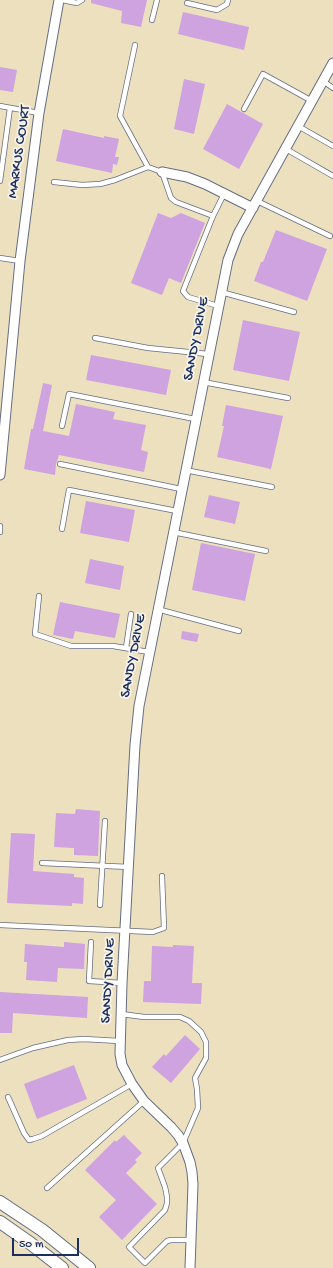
<!DOCTYPE html>
<html>
<head>
<meta charset="utf-8">
<style>
	body { margin:0 }
	#map { position:relative; width:333px; height:1268px; overflow:hidden; background:#ece0bf; font-family:"Gochi Hand",sans-serif }
	canvas { display:block }
	.scale { position:absolute; left:12px; top:1238px; width:67px; height:18px; box-sizing:border-box; border:2px solid #1b2f5e; border-top:0; padding-left:5px; font-size:12px; line-height:14px; white-space:nowrap; color:#1b2f5e; -webkit-text-stroke:3px #f7f3e8; paint-order:stroke }
</style>
</head>
<body>
<div id="map">
<canvas width="333" height="1268"></canvas>
<div class="scale">50 m</div>
</div>
<script>
const g = document.querySelector('canvas').getContext('2d');
g.lineJoin = 'round';
function paint(path, color) {
  g.fillStyle = color;
  g.fill(path, 'evenodd');
}
function poly(rows) {
  const path = new Path2D();
  for (const r of rows) {
    path.moveTo(r[0], r[1]);
    for (let i = 2; i < r.length; i += 2) path.lineTo(r[i], r[i + 1]);
  }
  return path;
}
function trace(path, color, width, dash) {
  g.strokeStyle = color;
  g.lineWidth = width;
  g.lineCap = dash ? 'butt' : 'round';
  g.setLineDash(dash || []);
  g.stroke(path);
}
function drawText(font, color, halo, rows, align = 'center') {
  g.font = font + ' "Gochi Hand",sans-serif';
  g.lineWidth = 3.5;
  g.setLineDash([]);
  g.textBaseline = 'middle';
  g.strokeStyle = halo;
  g.fillStyle = color;
  for (const [text, x, y, turn = 0] of rows) {
    g.save();
    g.translate(x, y);
    g.rotate((+turn || 0) * Math.PI / 180);
    g.textAlign = isNaN(turn) ? turn : align;
    if (halo) g.strokeText(text, 0, 0);
    g.fillText(text, 0, 0);
    g.restore();
  }
}
const building = poly([
	[91,0,147,0,141,27,121,23,122,11,91,3],
	[183,12,249,27,244,50,178,34],
	[0,67,17,70,13,92,0,90],
	[184,79,205,84,194,134,174,129],
	[227,104,263,124,239,169,203,149],
	[63,129,104,138,104,136,119,139,115,157,119,157,117,165,113,164,112,173,56,161],
	[158,213,171,218,181,213,205,223,181,283,169,278,162,295,131,283],
	[276,230,327,249,307,301,254,281,261,262,263,262],
	[243,320,300,332,289,381,233,370],
	[91,355,171,370,166,395,86,380],
	[43,383,52,385,43,431,69,436,76,404,115,412,113,419,146,425,141,450,148,452,144,472,59,455,56,464,55,475,24,469,31,429,33,429],
	[226,405,283,416,271,469,217,457,224,426,222,426],
	[209,495,240,502,235,524,204,517],
	[86,501,135,510,129,542,80,533],
	[201,543,255,554,245,601,192,590],
	[90,559,124,566,120,590,85,583],
	[60,602,120,614,115,638,75,631,73,639,53,635],
	[182,631,199,634,197,642,181,639],
	[76,809,100,811,98,856,74,855,74,848,54,847,56,813,75,814],
	[11,833,35,834,33,871,74,874,74,877,84,878,83,904,72,903,72,906,7,903],
	[64,942,85,944,84,969,58,968,57,982,26,980,27,962,24,962,25,944,64,947],
	[173,945,194,946,192,983,202,983,201,1004,143,1002,144,981,151,981,152,946,173,947],
	[0,992,88,997,87,1018,13,1013,12,1033,0,1033],
	[185,1035,200,1049,171,1083,152,1067,164,1054,166,1056],
	[74,1065,87,1099,37,1119,24,1084],
	[124,1135,142,1153,135,1160,137,1162,126,1173,157,1204,122,1240,99,1217,116,1200,85,1170,115,1140,116,1142]
]);
const lane = poly([
	[62,0,77,3,82,0],
	[187,3,217,10,227,4,228,0],
	[152,20,157,0],
	[135,45,120,116,148,167,162,172,171,198,176,202,213,216],
	[323,81,333,88],
	[0,106,39,113],
	[244,109,263,74,312,101],
	[298,126,333,146],
	[286,149,333,176],
	[0,181,10,108],
	[54,182,82,185,100,184,115,180,148,167],
	[257,201,330,236],
	[0,258,20,261],
	[221,292,294,312],
	[218,306,188,297,183,291,213,216,224,194],
	[95,338,148,348,208,354],
	[203,382,288,398],
	[62,426,69,394,195,419],
	[60,464,181,489],
	[185,470,272,487],
	[0,526,0,532],
	[62,529,69,490,177,511],
	[173,532,266,551],
	[39,596,35,634,71,646,113,646,149,652],
	[157,609,239,631],
	[126,648,131,614],
	[42,863,129,867],
	[100,905,105,821],
	[0,925,153,932,164,928,162,876],
	[91,942,89,981,122,983],
	[121,1014,144,1017,180,1017,189,1021,201,1032,206,1042,206,1058,195,1078,197,1089,198,1108,183,1143,158,1168,165,1187,167,1197,167,1203,165,1210,129,1247,145,1263,167,1241,171,1240,191,1240],
	[0,1060,33,1048,68,1040,84,1039,119,1041],
	[8,1097,24,1133,29,1140,33,1139,42,1136,132,1084],
	[47,1188,144,1101]
]);
const street = poly([
	[162,172,187,177,205,184,253,208],
	[0,475,20,261,39,113,59,0],
	[190,1268,193,1184,192,1172,190,1162,183,1143,178,1135,171,1127,144,1101,132,1084,122,1065,120,1054,122,983,135,745,139,706,228,260,238,234,333,63]
]);
const secondary = poly([
	[0,1202,42,1230,89,1268],
	[0,1222,30,1243,62,1268]
]);
const streetNames = [
	["MARKUS COURT",20,152,-82],
	["SANDY DRIVE",197,339,-79],
	["SANDY DRIVE",134,656,-79],
	["SANDY DRIVE",109,981,-87]
];
paint(building, '#cea3df');
trace(lane, '#646d80', 6);
trace(street, '#646d80', 11);
trace(secondary, '#646d80', 14);
trace(lane, '#fff', 4.5);
trace(street, '#fff', 9);
trace(secondary, '#fff', 12);
drawText('15px', '#1b2f5e', '#f7f3e8', streetNames);
</script>
</body>
</html>
